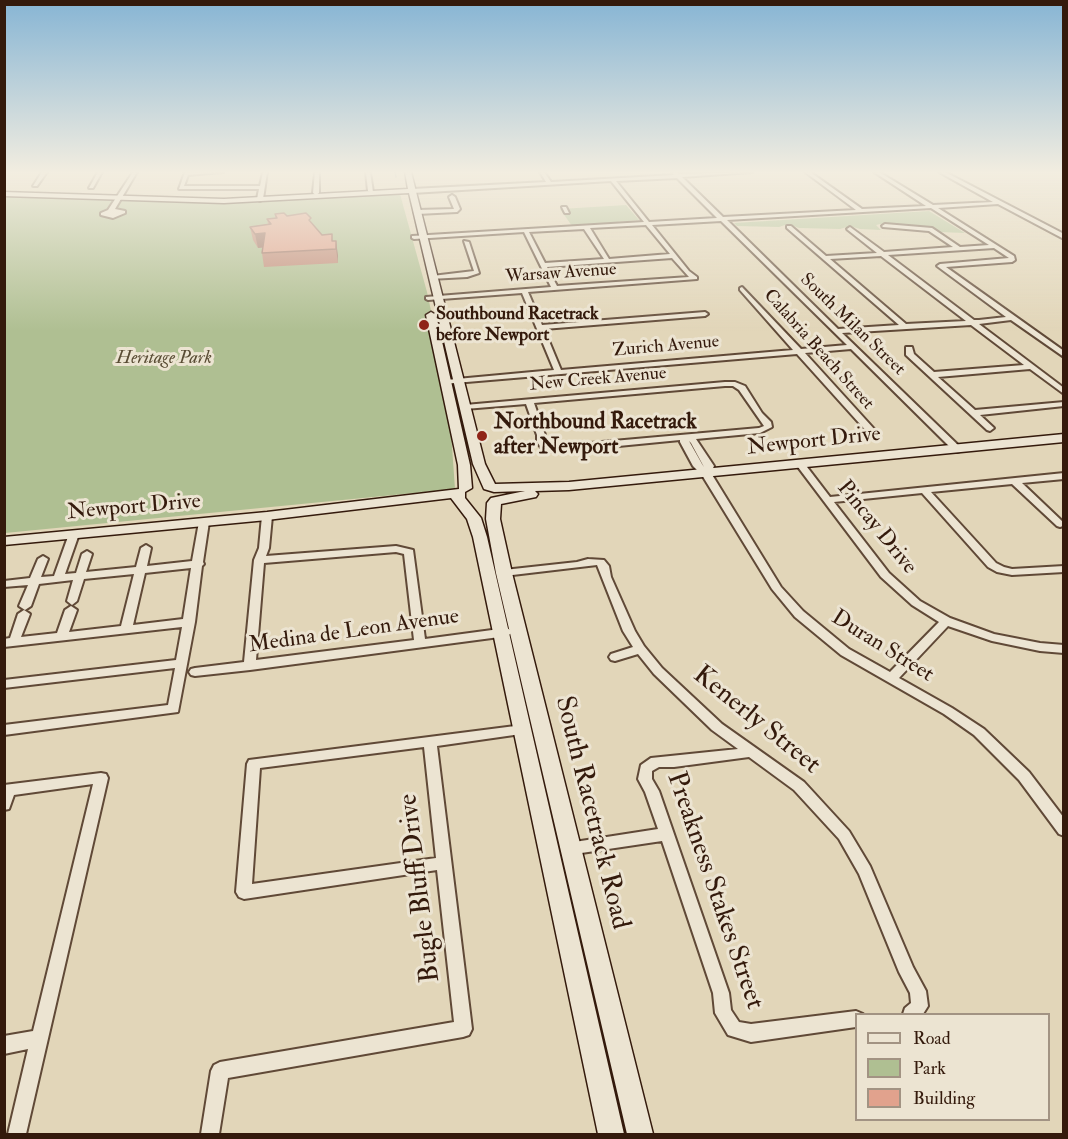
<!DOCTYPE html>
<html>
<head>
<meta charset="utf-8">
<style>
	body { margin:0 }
	#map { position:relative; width:1068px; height:1139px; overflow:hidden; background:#e2d6b9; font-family:"IM FELL Double Pica",serif }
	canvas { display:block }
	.frame { position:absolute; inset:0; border:6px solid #341a0c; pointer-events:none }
	.legend { position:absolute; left:855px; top:1013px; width:195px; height:108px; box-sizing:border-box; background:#ece4d2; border:2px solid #a29383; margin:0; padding:8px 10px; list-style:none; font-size:18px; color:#341a0c }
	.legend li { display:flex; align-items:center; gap:12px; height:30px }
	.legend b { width:30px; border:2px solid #a29383 }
</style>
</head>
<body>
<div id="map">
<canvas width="1068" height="1139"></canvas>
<div class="frame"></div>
<ul class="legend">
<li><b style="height:8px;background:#ece4d2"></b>Road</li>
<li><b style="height:16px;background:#afbf92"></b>Park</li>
<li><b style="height:16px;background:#e1a28d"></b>Building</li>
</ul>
</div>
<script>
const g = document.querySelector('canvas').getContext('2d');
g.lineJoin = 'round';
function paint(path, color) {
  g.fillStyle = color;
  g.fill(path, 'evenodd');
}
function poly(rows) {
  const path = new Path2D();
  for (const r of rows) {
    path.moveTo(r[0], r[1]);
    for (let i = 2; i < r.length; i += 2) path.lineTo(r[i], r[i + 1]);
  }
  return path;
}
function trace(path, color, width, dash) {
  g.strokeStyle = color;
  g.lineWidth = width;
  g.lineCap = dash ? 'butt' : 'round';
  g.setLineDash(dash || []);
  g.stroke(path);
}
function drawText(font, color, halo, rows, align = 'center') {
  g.font = font + ' "IM FELL Double Pica",serif';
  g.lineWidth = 6;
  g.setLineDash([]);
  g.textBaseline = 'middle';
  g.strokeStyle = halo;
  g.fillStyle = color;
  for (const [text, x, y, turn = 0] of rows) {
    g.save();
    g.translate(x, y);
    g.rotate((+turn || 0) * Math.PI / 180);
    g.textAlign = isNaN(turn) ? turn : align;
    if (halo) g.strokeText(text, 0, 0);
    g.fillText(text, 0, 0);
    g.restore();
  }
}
const green = poly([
	[400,194,427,292,448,390,455,489,5,533,5,195,208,203],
	[626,205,639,220,572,226,560,209],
	[929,211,965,233,940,232,928,227,897,226,885,223,876,225,881,230,860,229,850,226,840,229,799,228,788,224,779,227,737,226,734,223]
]);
const stream = poly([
	[395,172,396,177],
	[578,183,613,181]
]);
const street = poly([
	[42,172,47,172,37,186,33,186,42,172],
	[98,172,102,172,93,188,89,188,98,172],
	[133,172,137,172,115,209,125,211,125,213,113,218,101,215,101,213,108,210,133,172],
	[185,172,223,172,188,175,184,186,260,186,263,172,267,172,263,199,260,201,257,199,259,189,179,189,185,172],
	[315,172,319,172,319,193,316,195,313,193,315,172],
	[366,172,370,172,373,192,368,191,366,172],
	[540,172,544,172,551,182,674,175,672,172,677,172,679,174,752,172,682,177,723,217,856,210,805,172,810,172,862,209,926,206,874,172,879,172,933,205,993,202,939,172,945,172,1064,234,1064,239,998,204,938,208,1014,256,1015,260,1012,262,946,267,1064,351,1064,357,1011,320,979,324,1064,388,1064,394,1030,369,938,377,975,410,1064,402,1064,406,980,415,994,428,990,431,987,430,906,355,906,347,912,347,914,354,934,372,1024,365,971,325,842,333,960,447,960,451,957,452,954,451,851,349,805,353,875,430,875,434,869,434,797,354,443,384,442,382,446,380,554,370,522,293,428,300,426,299,426,297,551,287,524,232,414,239,412,238,412,236,644,222,611,181,412,193,409,191,412,189,546,182,540,172],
	[677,178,717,218,649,222,616,181,677,178],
	[931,208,989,245,960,247,932,228,885,224,882,226,883,227,929,231,953,247,884,252,850,227,847,229,848,230,877,253,826,256,791,226,787,226,787,228,899,325,838,329,727,220,931,208],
	[721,221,847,345,801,349,742,287,740,288,740,290,793,350,561,370,544,329,705,316,708,314,705,312,542,325,528,292,697,279,697,277,689,271,652,225,721,221],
	[646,225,670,254,609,259,590,228,646,225],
	[584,229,604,259,545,263,529,232,584,229],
	[994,248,1009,258,940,264,937,266,1006,317,979,320,974,320,888,255,994,248],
	[881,256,966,321,906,324,830,259,881,256],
	[672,258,689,277,557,286,547,267,672,258],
	[452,195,455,197,460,209,457,212,417,214,414,212,417,210,454,209,449,197,452,195],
	[562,207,566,207,569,213,565,213,562,207],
	[464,241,469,242,479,273,467,277,430,279,430,277,432,276,474,271,464,241],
	[725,382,735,382,745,386,762,413,771,422,772,427,760,433,696,439,714,466,711,473,781,587,803,611,849,649,890,672,939,622,912,605,881,577,798,467,796,465,798,463,804,463,830,497,1064,473,1064,479,1022,483,1063,522,1063,526,1060,527,1057,526,1012,484,931,492,996,563,1004,567,1012,569,1064,566,1064,572,1012,575,997,572,988,567,922,493,834,502,889,573,920,601,950,618,994,634,1040,643,1064,645,1064,653,1040,651,992,641,948,626,899,678,952,708,984,729,1029,772,1064,818,1064,836,1059,834,1019,780,974,735,944,714,841,655,795,617,772,589,702,475,693,466,680,442,680,440,557,452,546,451,543,450,537,442,537,435,526,404,465,409,461,407,465,405,725,382],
	[725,386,733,386,739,390,764,426,759,428,557,446,549,446,545,442,545,435,534,403,725,386],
	[689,441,691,443,704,467,702,464,689,441],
	[267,513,272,516,269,548,266,556,396,546,413,550,425,639,507,628,513,632,507,636,250,670,195,676,191,675,189,672,191,669,195,668,244,662,254,560,259,548,262,516,267,513],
	[396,552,404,554,414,640,256,660,264,563,396,552],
	[204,519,209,522,203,562,204,564,202,566,195,622,178,712,4,735,4,725,168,705,175,668,4,688,4,680,176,660,182,627,4,647,4,639,10,638,18,614,24,610,30,614,21,637,57,633,65,610,71,606,77,610,69,632,121,626,134,574,84,579,77,601,72,605,67,601,73,580,39,584,31,606,25,610,19,606,28,585,4,587,4,581,30,578,38,559,43,556,48,559,41,577,54,576,69,534,74,531,79,534,65,574,76,573,82,554,87,551,92,554,86,572,136,567,141,548,146,545,151,548,147,566,192,561,199,522,204,519],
	[191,568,183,619,133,625,145,573,191,568],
	[588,559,604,560,609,566,611,577,635,631,644,646,662,668,722,724,804,782,849,831,870,866,913,967,926,991,928,1006,923,1014,903,1014,905,1008,911,1003,910,993,899,972,859,874,839,839,794,790,749,757,674,767,659,767,652,771,652,779,659,791,729,993,731,1010,739,1022,751,1024,856,1011,863,1014,856,1014,856,1027,751,1042,728,1035,715,1013,713,993,662,841,568,855,563,853,561,849,563,845,568,843,658,829,645,792,638,779,641,765,651,758,738,749,712,730,654,674,638,654,615,661,611,660,609,657,611,654,633,647,623,631,597,565,504,576,499,573,504,570,577,562,588,559],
	[523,725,528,727,529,730,528,733,437,746,472,1029,469,1035,463,1037,228,1078,219,1134,201,1134,211,1071,214,1065,220,1062,454,1022,437,870,244,899,239,897,236,892,247,764,249,760,523,725],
	[424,747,436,858,252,884,260,768,424,747],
	[101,773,106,774,108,778,26,1134,8,1134,28,1049,4,1054,4,1036,33,1031,93,784,14,795,9,809,4,810,4,785,101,773]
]);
const secondary = poly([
	[405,172,411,172,485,464,495,484,569,482,1064,434,1064,442,569,490,535,491,538,494,536,497,501,504,500,519,512,573,653,1134,627,1134,496,573,486,519,487,503,491,498,525,491,494,492,484,489,473,464,409,193,224,203,4,196,4,192,224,199,408,189,405,172],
	[431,312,436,315,470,465,472,488,465,492,465,498,481,518,487,537,624,1134,598,1134,473,537,467,519,451,498,267,520,4,545,4,537,267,512,459,489,458,465,426,315,431,312]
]);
const wall = poly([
	[275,214,287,216,311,223,322,235,333,241,336,241,338,263,264,267,262,253,263,247,258,248,253,240,250,227,268,224,267,219,275,218]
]);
const shadedWall = poly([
	[265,233,268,247,258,248,255,234],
	[336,241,338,255,338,263,336,249]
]);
const building = poly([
	[284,213,287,216,306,213,311,218,309,220,322,235,332,234,332,241,336,241,336,249,262,253,265,233,255,234,250,227,271,224,267,219,277,218,275,214,284,213]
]);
const markers = [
	[424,325,6,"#8f2418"],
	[482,436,6,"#8f2418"]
];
const farStreetnames = [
	["Warsaw Avenue",561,274,-4],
	["South Milan Street",852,325,44],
	["Zurich Avenue",666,347,-5],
	["Calabria Beach Street",818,350,48],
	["New Creek Avenue",598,380,-5]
];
const farPoinames = [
	["Southbound Racetrack",436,315],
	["before Newport",436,336]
];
const farParknames = [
	["Heritage Park",164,359]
];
const poiNames = [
	["Northbound Racetrack",494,423],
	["after Newport",494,448]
];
const streetNames = [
	["Newport Drive",814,442,-6],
	["Newport Drive",134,508,-5],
	["Pincay Drive",876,528,51],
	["Medina de Leon Avenue",354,632,-8],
	["Duran Street",882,647,32]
];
const nearStreetnames = [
	["Kenerly Street",756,721,39],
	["South Racetrack Road",591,813,76],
	["Bugle Bluff Drive",421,888,-97],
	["Preakness Stakes Street",714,891,71]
];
paint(green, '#afbf92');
trace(stream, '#6f7873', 1.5);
trace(street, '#604937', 4);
trace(secondary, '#341a0c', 3);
paint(street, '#ece4d2');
paint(secondary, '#ece4d2');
paint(wall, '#c28b79');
paint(shadedWall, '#9e7163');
paint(building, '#e1a28d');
trace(building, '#9e7163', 1.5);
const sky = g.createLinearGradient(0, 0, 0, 331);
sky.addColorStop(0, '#87b5d4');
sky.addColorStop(0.52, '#f2ede0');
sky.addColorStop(1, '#f2ede000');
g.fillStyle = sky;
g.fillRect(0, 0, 1068, 331);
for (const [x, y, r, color] of markers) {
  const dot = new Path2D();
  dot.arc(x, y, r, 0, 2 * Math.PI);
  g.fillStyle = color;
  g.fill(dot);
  trace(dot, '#ece4d2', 2);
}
drawText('18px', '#341a0c', '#ece4d2', farStreetnames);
drawText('bold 18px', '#341a0c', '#ece4d2', farPoinames, 'left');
drawText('italic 18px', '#594c34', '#ece4d2', farParknames);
drawText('bold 22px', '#341a0c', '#ece4d2', poiNames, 'left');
drawText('22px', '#341a0c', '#ece4d2', streetNames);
drawText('27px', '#341a0c', '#ece4d2', nearStreetnames);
</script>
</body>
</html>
